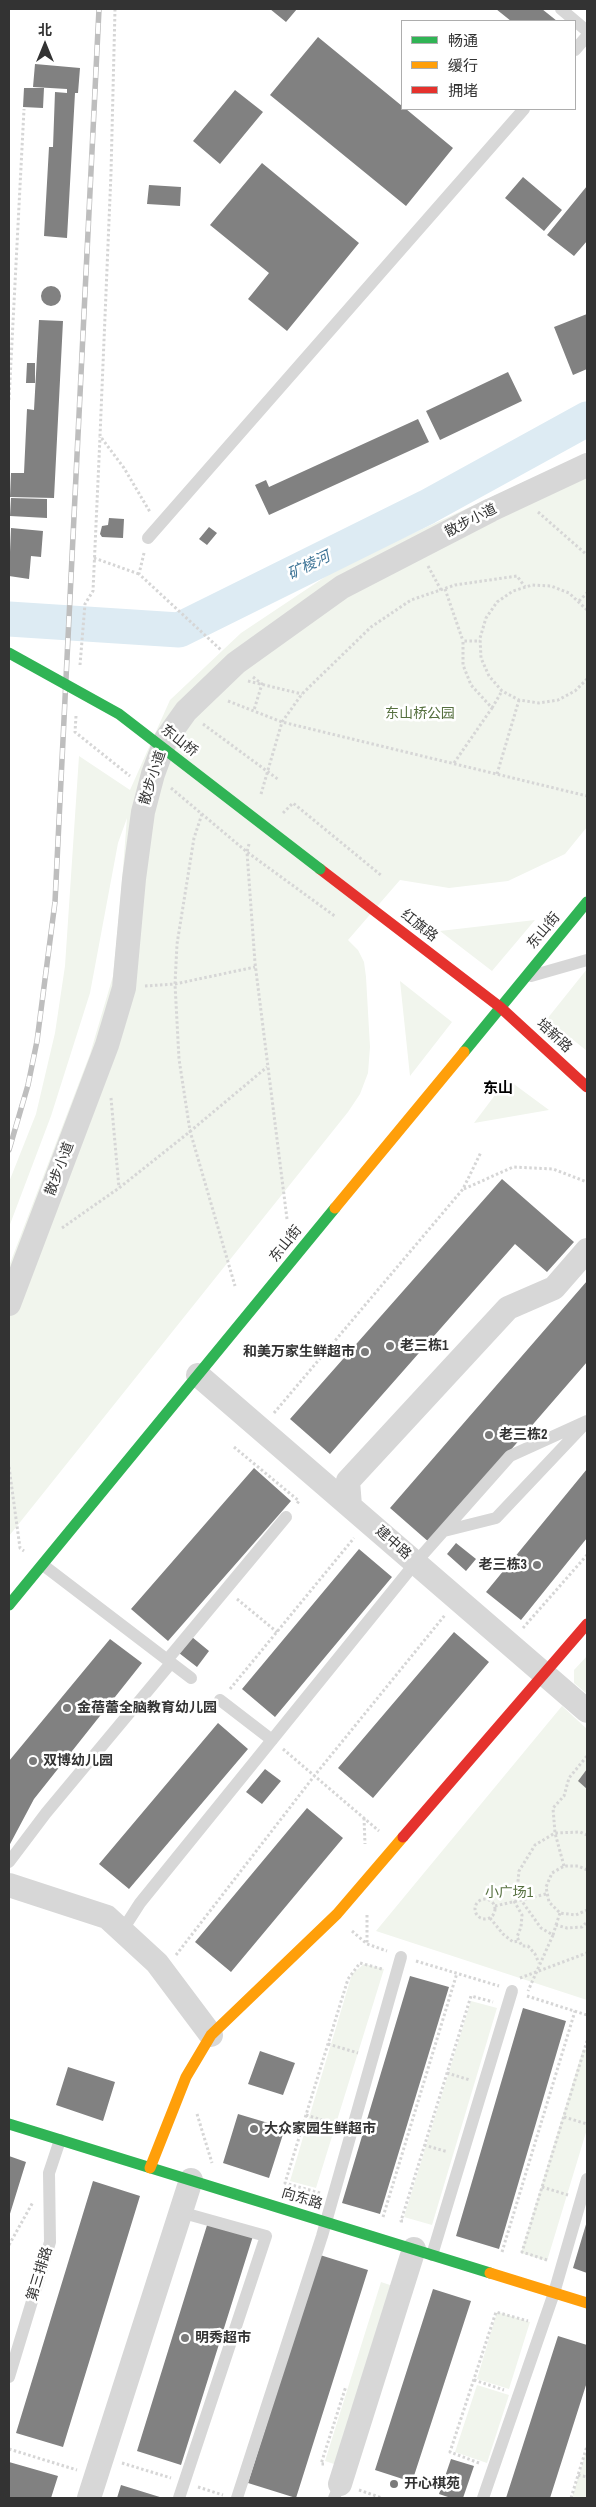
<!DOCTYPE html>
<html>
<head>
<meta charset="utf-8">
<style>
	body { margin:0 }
	#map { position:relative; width:596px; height:2507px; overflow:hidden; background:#fff; font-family:"Archivo Narrow","Noto Sans SC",sans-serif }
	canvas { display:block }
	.frame { position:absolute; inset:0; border:10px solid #333; pointer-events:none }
	.legend { position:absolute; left:401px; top:20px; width:175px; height:90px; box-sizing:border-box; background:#fff; border:1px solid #adadad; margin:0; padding:6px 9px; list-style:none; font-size:15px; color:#333 }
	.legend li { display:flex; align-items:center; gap:10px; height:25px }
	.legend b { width:25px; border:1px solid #adadad }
	.north { position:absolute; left:20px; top:20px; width:50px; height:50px; -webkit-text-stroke:4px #fff; paint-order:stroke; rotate:0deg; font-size:14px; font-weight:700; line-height:20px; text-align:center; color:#333 }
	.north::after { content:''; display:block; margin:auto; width:18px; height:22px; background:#333; clip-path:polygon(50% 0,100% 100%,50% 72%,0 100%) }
</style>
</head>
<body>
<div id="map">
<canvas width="596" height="2507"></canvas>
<div class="frame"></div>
<ul class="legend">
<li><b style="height:6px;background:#30b455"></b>畅通</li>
<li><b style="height:6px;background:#ff9f0a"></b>缓行</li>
<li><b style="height:6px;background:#e5322d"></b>拥堵</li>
</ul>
<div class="north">北</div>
</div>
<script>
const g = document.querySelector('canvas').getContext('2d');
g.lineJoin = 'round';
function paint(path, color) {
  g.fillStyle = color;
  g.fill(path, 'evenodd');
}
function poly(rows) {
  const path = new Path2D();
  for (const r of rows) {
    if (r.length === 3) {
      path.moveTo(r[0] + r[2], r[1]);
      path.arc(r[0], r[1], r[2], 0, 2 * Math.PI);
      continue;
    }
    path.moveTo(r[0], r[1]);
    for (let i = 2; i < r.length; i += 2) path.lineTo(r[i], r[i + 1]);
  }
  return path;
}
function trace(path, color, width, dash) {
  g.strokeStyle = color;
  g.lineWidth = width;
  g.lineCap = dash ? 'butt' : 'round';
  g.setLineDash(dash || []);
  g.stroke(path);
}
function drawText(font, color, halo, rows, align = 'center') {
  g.font = font + ' "Archivo Narrow","Noto Sans SC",sans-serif';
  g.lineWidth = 5;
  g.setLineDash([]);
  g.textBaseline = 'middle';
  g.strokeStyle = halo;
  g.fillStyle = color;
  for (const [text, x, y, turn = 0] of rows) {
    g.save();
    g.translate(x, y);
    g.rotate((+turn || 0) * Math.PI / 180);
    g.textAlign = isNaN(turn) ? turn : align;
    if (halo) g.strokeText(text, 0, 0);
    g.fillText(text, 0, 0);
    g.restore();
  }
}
const green = poly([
	[587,453,587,827,565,854,508,881,449,888,400,880,348,940,358,950,364,962,366,977,370,1047,368,1073,360,1094,348,1112,9,1536,9,1266,90,1054,113,976,121,893,127,818,118,843,90,993,51,1116,9,1227,9,1182,36,1114,55,1033,65,966,79,756,130,790,170,700,241,633,340,567],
	[535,920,492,971,440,931],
	[587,969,587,1051,547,1019],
	[400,981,452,1022,410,1076],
	[507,1079,549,1110,474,1123],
	[587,1656,587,1694,574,1683,574,1670],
	[562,1706,587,1729,587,2000,376,1931],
	[364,1964,384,1969,316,2188,290,2181,352,1974],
	[471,2001,497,2008,432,2225,404,2217],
	[583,2049,587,2050,587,2129,547,2261,521,2253],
	[381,2282,396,2287,340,2466,325,2461],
	[497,2312,530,2322,509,2389,477,2379],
	[477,2385,509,2395,487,2463,455,2452],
	[587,2448,587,2498,572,2498]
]);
const river = poly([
	[9,619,179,630,427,507,587,419]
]);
const building = poly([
	[270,9,297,9,286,22],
	[496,9,542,9,557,21,511,21],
	[318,37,402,106,402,109,406,109,453,148,406,206,270,95],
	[35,64,80,68,78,93,75,93,67,238,44,236,49,147,53,147,55,92,67,93,67,89,33,87],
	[24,88,44,88,43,108,23,107],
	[235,90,263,112,220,164,193,141],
	[262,163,359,243,287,331,248,299,269,273,210,225],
	[523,177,562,210,544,231,505,198],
	[149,185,181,187,180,206,147,204],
	[587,186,587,241,574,256,547,235],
	[51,296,10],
	[587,314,587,369,573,375,554,327],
	[39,320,63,321,54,498,10,497,11,473,24,473,27,409,34,410],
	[27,363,35,363,35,383,26,383],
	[508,372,522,401,440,440,426,411],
	[418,419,429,442,269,515,255,485,266,480,269,487],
	[11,498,47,499,47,518,10,516],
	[109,518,124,519,123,538,102,537,100,534,102,526,108,525],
	[209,527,217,533,207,545,199,539],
	[11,528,43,531,41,557,31,556,29,579,9,576],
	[502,1179,574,1242,547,1272,515,1244,330,1454,290,1419],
	[587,1281,587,1362,430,1543,390,1508],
	[254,1468,291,1501,168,1641,131,1609],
	[587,1469,587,1538,521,1620,486,1592],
	[456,1543,476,1559,466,1571,447,1554],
	[359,1549,392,1577,275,1717,242,1689],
	[454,1632,489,1662,373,1798,338,1768],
	[192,1637,209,1651,197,1667,179,1653],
	[110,1639,142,1663,34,1799,9,1846,9,1761],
	[218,1723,248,1749,129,1889,99,1864],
	[265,1769,281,1781,262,1804,246,1792],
	[587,1769,587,1789,578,1781],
	[307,1808,343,1838,231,1972,195,1942],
	[410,1976,449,1987,380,2214,342,2203],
	[523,2008,566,2021,499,2249,456,2236],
	[260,2051,295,2063,283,2095,248,2084],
	[68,2067,115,2082,103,2121,56,2105],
	[238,2114,285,2128,269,2178,223,2163],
	[9,2156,26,2162,9,2217],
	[93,2181,140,2196,63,2447,16,2433],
	[587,2221,587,2273,573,2268],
	[208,2222,253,2236,181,2465,137,2451],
	[320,2255,368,2270,296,2498,248,2483],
	[433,2289,471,2301,412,2482,375,2470],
	[558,2336,587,2345,587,2382,550,2498,506,2498],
	[451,2459,474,2466,463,2498,451,2498,439,2494],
	[9,2462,58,2476,51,2498,9,2498],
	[121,2485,163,2498,117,2498]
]);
const path = poly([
	[115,9,111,173,100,436,124,468,150,512],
	[9,400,24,109],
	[538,512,587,555],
	[144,553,139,574,221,650],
	[94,558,139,574],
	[428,566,441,590],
	[445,589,463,641],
	[579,601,587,593],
	[587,610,569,593,551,586,532,585,513,591,497,602,486,618,480,638,481,658,489,676,502,691,519,700,539,703,558,700,575,691,587,679],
	[80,665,85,604,93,591,100,437],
	[253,677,262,684,254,710],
	[248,681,302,694],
	[228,701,282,722,587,796],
	[492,708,502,691],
	[76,716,75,732,130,776],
	[203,724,279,780],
	[454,763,492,708,471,685,463,665,463,641,480,641],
	[497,774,519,700],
	[171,788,247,852,336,917],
	[261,794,282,722,302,694,371,627,411,600,455,585,517,576,525,587],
	[283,813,293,803,382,876],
	[202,814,194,838,177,944,175,984,179,1059,190,1131,235,1286],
	[249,844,247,852,255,963,287,1219],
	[145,986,175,984,255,967],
	[111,1098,119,1188],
	[464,1189,513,1167,553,1169,587,1182],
	[62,1228,119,1188,187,1134,267,1067],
	[274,1413,463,1189,481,1152],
	[234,1447,299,1501,296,1505],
	[9,1467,20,1548,24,1551],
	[237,1599,277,1632],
	[523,1628,587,1555],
	[230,1689,354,1538],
	[283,1749,379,1831],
	[364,1818,365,1844],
	[564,1866,555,1833,553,1808,564,1796,569,1778,587,1756],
	[587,1870,578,1866,564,1866,552,1873,546,1887,549,1902,560,1913,576,1915,587,1910],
	[546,1894,521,1900,517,1892,519,1871,535,1845,555,1833,580,1832,587,1835],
	[485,1909,10],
	[514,1901,522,1915,521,1927,517,1937,522,1946,528,1946,535,1954,539,1963],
	[495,1906,521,1900,541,1928,553,1935,528,1991],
	[367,1915,367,1944],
	[490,1918,503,1934,513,1942,519,1941],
	[556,1925,560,1913],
	[352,1931,367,1944,387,1951],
	[553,1935,556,1925,567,1928,582,1927,587,1922],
	[176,1955,315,1775,445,1615],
	[416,1961,499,1986],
	[520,1978,587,1953],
	[527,1996,587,2015],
	[328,2044,358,2053],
	[447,2073,470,2080],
	[197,2114,212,2163],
	[306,2115,339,2125],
	[564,2117,587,2124],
	[424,2145,448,2152],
	[542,2187,568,2195],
	[320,2193,285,2183,348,1979,360,1963,382,1969],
	[383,2217,457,1973],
	[403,2221,401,2221,471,1996,493,2002],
	[9,2245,33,2202],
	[502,2252,575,2011],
	[547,2260,522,2252,587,2041],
	[474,2380,504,2390],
	[9,2449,77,2470],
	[122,2463,171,2478],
	[479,2463,450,2452,496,2312,528,2321],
	[324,2464,321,2464,346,2386],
	[578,2475,587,2477],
	[198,2487,223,2495],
	[359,2490,382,2498],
	[571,2498,587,2446]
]);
const lane = poly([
	[561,9,587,31],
	[575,50,587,36],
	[148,538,524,109],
	[531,976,587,960],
	[444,1531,496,1518,583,1426],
	[43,1565,191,1678],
	[167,1660,286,1517],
	[220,1700,272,1740],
	[9,1862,46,1813,171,1663],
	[122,1931,140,1903,416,1562,510,1456,587,1421],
	[432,2255,512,1991],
	[9,2377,50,2242,49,2173,60,2140],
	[179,2498,266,2236,180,2212],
	[237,2498,322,2236,401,1957],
	[334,2498,340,2484],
	[483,2498,554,2293,587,2179]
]);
const street = poly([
	[9,1304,107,1045,124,988,134,879,143,812,153,774,166,739,186,711,236,663,342,587,491,510,587,465],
	[198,1375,587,1711],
	[350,1506,348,1481,508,1308,554,1288,587,1250],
	[9,1885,107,1917,157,1963,211,2035],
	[340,2484,414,2249],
	[89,2498,191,2180]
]);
const fast = poly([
	[464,1052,587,902],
	[9,1605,335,1208],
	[9,2124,490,2273]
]);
const slow = poly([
	[335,1208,464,1052],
	[150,2168,186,2077,211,2035,337,1914,403,1837],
	[490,2273,587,2303]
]);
const jam = poly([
	[320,869,500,1007,587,1087],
	[403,1837,587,1624]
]);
const rail = poly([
	[9,1150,28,1085,37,1041,55,902,99,9]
]);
const fastBridge = poly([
	[9,653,119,714,320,869]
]);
const markers = [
	[390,1346,5,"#7a7a7a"],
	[365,1352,5,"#7a7a7a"],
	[489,1435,5,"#7a7a7a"],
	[537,1565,5,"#7a7a7a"],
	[67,1708,5,"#7a7a7a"],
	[33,1761,5,"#7a7a7a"],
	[254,2129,5,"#7a7a7a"],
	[185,2338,5,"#7a7a7a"],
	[394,2484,5,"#7a7a7a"]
];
const streetNames = [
	["散步小道",471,521,-27],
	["东山桥",179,741,38],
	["散步小道",153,778,-72],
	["红旗路",419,926,38],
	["东山街",544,931,-50],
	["培新路",554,1036,43],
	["散步小道",60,1169,-69],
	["东山街",286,1244,-51],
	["建中路",393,1543,41],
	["向东路",302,2199,17],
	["第三排路",40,2274,-73]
];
const parkNames = [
	["东山桥公园",420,714],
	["小广场1",509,1893]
];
const poiNames = [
	["老三栋1",400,1346],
	["和美万家生鲜超市",355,1352,"right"],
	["老三栋2",499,1435],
	["老三栋3",527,1565,"right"],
	["金蓓蕾全脑教育幼儿园",77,1708],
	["双博幼儿园",43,1761],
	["大众家园生鲜超市",264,2129],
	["明秀超市",195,2338],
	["开心棋苑",404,2484]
];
const waterNames = [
	["矿棱河",309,566,-26]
];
const neighbourhoodNames = [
	["东山",498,1089]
];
paint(green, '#f1f5ed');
trace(river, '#ddebf3', 35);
paint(building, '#818181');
trace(path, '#d6d6d6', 3, [2.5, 2.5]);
trace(lane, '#d7d7d7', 12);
trace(street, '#d7d7d7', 24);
trace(fast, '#30b455', 11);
trace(slow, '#ff9f0a', 11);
trace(jam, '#e5322d', 11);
trace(rail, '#bebebe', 5.5);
trace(rail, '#fff', 4, [11]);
trace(fastBridge, '#30b455', 11);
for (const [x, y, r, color] of markers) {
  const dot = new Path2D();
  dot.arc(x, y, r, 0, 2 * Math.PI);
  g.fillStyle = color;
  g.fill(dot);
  trace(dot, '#fff', 2);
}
drawText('14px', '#333', '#fff', streetNames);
drawText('14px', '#56703f', '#fff', parkNames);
drawText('bold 14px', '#333', '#fff', poiNames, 'left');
drawText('italic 15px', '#3f7597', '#fff', waterNames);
drawText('bold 15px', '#000', '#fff', neighbourhoodNames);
</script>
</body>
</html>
